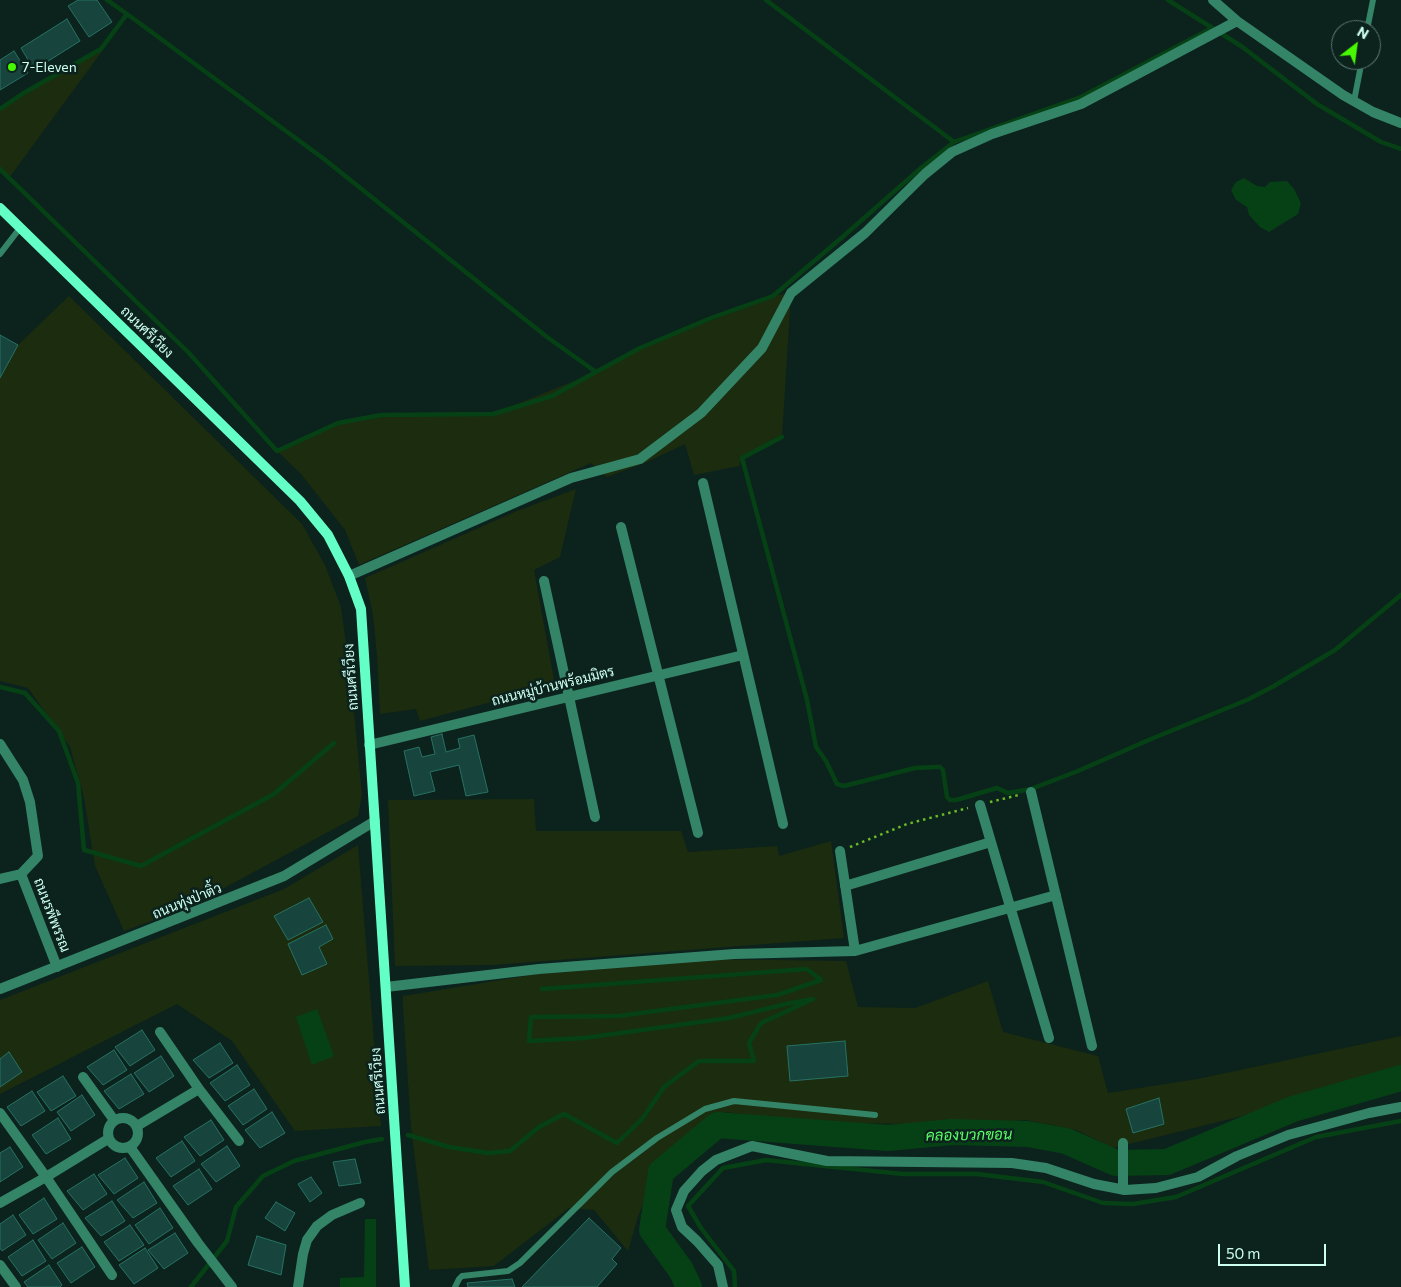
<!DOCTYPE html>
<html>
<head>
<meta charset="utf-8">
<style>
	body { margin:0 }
	#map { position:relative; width:1401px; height:1287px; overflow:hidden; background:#0c221d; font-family:Commissioner,sans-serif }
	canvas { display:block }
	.north { position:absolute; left:1331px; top:20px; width:50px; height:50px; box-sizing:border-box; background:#0c221d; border:1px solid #597a72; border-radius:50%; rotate:30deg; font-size:14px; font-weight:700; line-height:20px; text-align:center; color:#cdfff1 }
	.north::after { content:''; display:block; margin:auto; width:18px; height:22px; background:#48f800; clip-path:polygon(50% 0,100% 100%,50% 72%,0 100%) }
	.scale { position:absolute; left:1218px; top:1244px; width:108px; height:22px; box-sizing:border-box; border:2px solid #cdfff1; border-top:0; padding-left:6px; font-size:15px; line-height:18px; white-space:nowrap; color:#cdfff1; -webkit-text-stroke:4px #0c221d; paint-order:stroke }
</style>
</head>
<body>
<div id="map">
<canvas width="1401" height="1287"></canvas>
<div class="north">N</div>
<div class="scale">50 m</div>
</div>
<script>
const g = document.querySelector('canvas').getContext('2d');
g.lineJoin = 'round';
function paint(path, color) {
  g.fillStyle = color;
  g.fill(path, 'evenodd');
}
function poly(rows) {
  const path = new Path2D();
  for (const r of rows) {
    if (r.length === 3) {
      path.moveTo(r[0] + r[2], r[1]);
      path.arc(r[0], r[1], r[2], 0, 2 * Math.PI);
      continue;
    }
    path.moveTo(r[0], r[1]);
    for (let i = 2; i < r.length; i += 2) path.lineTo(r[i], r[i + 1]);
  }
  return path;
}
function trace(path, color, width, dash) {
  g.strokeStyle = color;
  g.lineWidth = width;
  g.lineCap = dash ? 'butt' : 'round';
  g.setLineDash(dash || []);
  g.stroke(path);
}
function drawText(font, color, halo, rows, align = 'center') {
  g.font = font + ' Commissioner,Sarabun,sans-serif';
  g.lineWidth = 5;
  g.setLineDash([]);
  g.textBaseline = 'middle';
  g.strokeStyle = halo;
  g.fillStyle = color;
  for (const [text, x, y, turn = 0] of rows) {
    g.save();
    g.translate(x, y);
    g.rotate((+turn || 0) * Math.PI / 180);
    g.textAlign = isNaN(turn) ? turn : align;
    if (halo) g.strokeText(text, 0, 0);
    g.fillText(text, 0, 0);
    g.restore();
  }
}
const green = poly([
	[103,50,9,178,0,169,0,109,22,94],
	[791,293,782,437,742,458,739,466,694,475,685,444,647,462,607,477,591,463,359,565,345,530,301,474,277,451,338,423,381,415,493,414,596,372,640,348,773,296],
	[69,296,302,524,325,565,341,607,350,672,362,795,358,816,187,908,124,931,95,866,84,798,70,747,28,688,0,681,0,378,18,345],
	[576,489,560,557,534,570,555,685,420,721,416,709,380,714,377,656,373,615,365,578,517,511],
	[534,799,536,831,681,831,688,852,777,846,779,856,831,841,844,938,493,965,395,966,388,800],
	[358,845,381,1126,295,1131,232,1041,177,1004,0,1094,0,1000,284,889],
	[694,959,846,961,858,1007,915,1008,988,981,1003,1032,1098,1056,1108,1093,1197,1079,1401,1036,1401,1077,1113,1148,1076,1130,1026,1120,964,1125,798,1122,726,1112,661,1155,638,1217,628,1251,594,1210,569,1208,494,1266,429,1270,411,1128,403,1006,403,996,561,970]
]);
const water = poly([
	[1244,178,1257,186,1265,187,1270,182,1287,181,1294,189,1301,203,1298,214,1269,232,1260,227,1249,215,1247,207,1236,200,1231,190,1236,182],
	[317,1009,334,1056,312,1065,296,1017],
	[365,1219,376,1219,376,1287,340,1287,340,1278,364,1277]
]);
const stream = poly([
	[107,0,127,14],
	[766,0,954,142],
	[1168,0,1241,46,1317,104,1381,142,1401,149],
	[0,109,22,94,101,49,127,14,324,159,547,337,596,372],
	[0,169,188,352,277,451,338,423,381,415,493,414,552,396,640,348,711,318,773,296,839,240,921,168,954,142,1081,97,1212,28],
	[782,437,742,458,807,700,816,747,826,761,837,784,844,786,915,768,936,767,940,767,943,770,947,797,950,800,956,800,997,788,1008,793,1031,789,1078,771,1151,739,1247,700,1274,686,1335,650,1401,595],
	[0,687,25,693,59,731,78,783,84,850,141,866,274,794,334,743],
	[408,1135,449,1147,488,1153,510,1151,539,1127,564,1114,617,1143,642,1119,664,1087,699,1061,754,1061,749,1043,761,1023,813,999,786,1004,729,1018,584,1038,529,1041,531,1017,618,1016,777,995,821,980,807,969,542,989],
	[191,1287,227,1241,236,1207,263,1176,294,1161,365,1142,382,1139],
	[735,1287,734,1271,701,1228,688,1206,723,1168,766,1160,903,1174,977,1174,1043,1182,1103,1203,1133,1204,1176,1197,1316,1137,1401,1121]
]);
const river = poly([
	[689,1287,681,1270,652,1230,661,1172,717,1125,888,1138,952,1132,1028,1134,1066,1141,1116,1163,1167,1162,1293,1109,1401,1078]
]);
const building = poly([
	[78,0,97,0,112,22,89,37,68,6,78,0],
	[67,19,80,41,34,70,21,48,67,19],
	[14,51,28,73,0,90,0,60,14,51],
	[0,335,18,345,0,378,0,335],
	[442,734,446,752,460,748,458,739,474,735,488,792,466,796,459,765,430,772,435,791,414,796,404,751,419,747,422,757,435,754,431,737,442,734],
	[309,898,323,922,288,940,274,916,309,898],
	[326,925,333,939,319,947,327,964,302,975,288,944,326,925],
	[142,1030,155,1050,130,1066,115,1047,142,1030],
	[845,1041,848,1076,790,1081,787,1046,845,1041],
	[220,1043,233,1063,209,1078,193,1060,220,1043],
	[114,1050,127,1070,103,1085,87,1067,114,1050],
	[9,1052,22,1072,0,1087,0,1059,9,1052],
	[161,1056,174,1076,149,1092,134,1073,161,1056],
	[237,1065,250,1085,225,1101,210,1083,237,1065],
	[131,1074,144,1094,119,1109,104,1091,131,1074],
	[63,1076,76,1096,51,1111,37,1092,63,1076],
	[254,1089,267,1109,243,1125,228,1106,254,1089],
	[32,1091,45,1111,21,1126,7,1107,32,1091],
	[82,1095,95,1115,71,1131,57,1112,82,1095],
	[1159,1098,1164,1124,1133,1133,1126,1109,1159,1098],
	[272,1112,285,1133,260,1148,245,1130,272,1112],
	[58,1118,71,1139,46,1154,32,1135,58,1118],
	[211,1120,224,1140,200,1156,184,1137,211,1120],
	[182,1141,195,1161,171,1177,156,1158,182,1141],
	[227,1146,240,1166,216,1182,201,1164,227,1146],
	[10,1147,23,1167,0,1182,0,1153,10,1147],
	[125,1158,138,1178,114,1194,98,1175,125,1158],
	[355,1159,361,1183,339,1186,333,1162,355,1159],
	[199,1169,212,1189,188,1205,173,1186,199,1169],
	[94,1174,107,1194,83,1210,67,1191,94,1174],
	[311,1177,322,1193,310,1202,298,1184,311,1177],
	[144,1182,157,1203,133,1218,117,1200,144,1182],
	[44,1198,57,1219,33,1234,19,1215,44,1198],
	[112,1201,125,1221,101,1236,85,1218,112,1201],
	[276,1202,295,1213,285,1231,265,1218,276,1202],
	[160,1208,173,1228,149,1244,135,1225,160,1208],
	[13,1215,26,1235,2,1251,0,1248,0,1224,13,1215],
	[589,1218,621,1248,612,1259,617,1264,597,1287,522,1287,589,1218],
	[63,1223,76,1243,52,1259,38,1240,63,1223],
	[130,1225,144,1245,119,1261,104,1242,130,1225],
	[175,1233,188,1253,164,1269,148,1250,175,1233],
	[257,1236,286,1245,281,1275,248,1265,257,1236],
	[33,1240,46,1261,22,1276,8,1257,33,1240],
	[82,1247,95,1267,71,1283,57,1263,82,1247],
	[145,1248,158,1268,134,1284,119,1265,145,1248],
	[49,1265,62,1285,60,1287,28,1287,24,1282,49,1265],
	[512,1279,515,1287,468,1287,467,1283,512,1279]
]);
const path = poly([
	[990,802,1019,795],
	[850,847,907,824,968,808]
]);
const service = poly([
	[1367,30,1373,0],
	[1354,101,1362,60],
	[0,254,20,228],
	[455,1287,459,1279,462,1276,508,1271,520,1263,612,1172,657,1138,705,1109,734,1101,875,1115]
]);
const minor = poly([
	[1213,0,1237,21,1343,95,1373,112,1401,123],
	[703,483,783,824],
	[621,527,698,833],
	[349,576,571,478,640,459,701,413,762,348,791,293,865,233,925,174,952,152,992,134,1081,104,1237,21],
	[544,581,595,817],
	[0,744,23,780,30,802,38,856,21,874,0,879],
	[369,745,743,655],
	[1031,792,1092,1046],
	[980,805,1049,1038],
	[840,851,855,951],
	[21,874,57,967],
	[845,886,991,842],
	[386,987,539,969,734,954,855,951,1056,895],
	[160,1032,199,1089],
	[83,1077,114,1120],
	[0,1113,46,1177,112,1275],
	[123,1133,15],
	[137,1126,199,1089,239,1141],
	[130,1147,198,1243,232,1287],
	[1123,1190,1123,1143],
	[0,1203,46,1177,108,1139],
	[0,1265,16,1287],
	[298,1287,303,1254,307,1240,317,1226,332,1215,360,1203],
	[723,1287,718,1265,697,1241,682,1227,676,1210,684,1191,702,1171,716,1160,752,1146,827,1161,1012,1163,1046,1168,1094,1184,1125,1190,1156,1188,1198,1177,1237,1156,1288,1135,1369,1113,1401,1107]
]);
const tertiary = poly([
	[0,989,284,876,375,821]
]);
const secondary = poly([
	[0,208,300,501,328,535,349,576,361,609,405,1287]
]);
const markers = [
	[12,67,5,"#48f800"]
];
const poiNames = [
	["7-Eleven",22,67]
];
const streetNames = [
	["ถนนศรีเวียง",147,332,44],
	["ถนนศรีเวียง",351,677,-94],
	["ถนนหมู่บ้านพร้อมมิตร",553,686,-14],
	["ถนนทุ่งป่าติ้ว",187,901,-22],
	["ถนนรพีพรรณ",52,915,69],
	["ถนนศรีเวียง",378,1081,-94]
];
const waterNames = [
	["คลองบวกขอน",969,1135,-1]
];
paint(green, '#1b2c0f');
paint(water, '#064115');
trace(stream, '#064115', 4.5);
trace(river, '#064115', 26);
paint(building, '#17443c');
trace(building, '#277263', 1);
trace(path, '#69ba26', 2.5, [2.5, 4]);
trace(service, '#348468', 6);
trace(minor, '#348468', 10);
trace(tertiary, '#348468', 10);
trace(secondary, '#64ffc7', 10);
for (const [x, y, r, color] of markers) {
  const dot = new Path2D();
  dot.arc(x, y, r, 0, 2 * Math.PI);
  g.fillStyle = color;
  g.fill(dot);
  trace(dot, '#0c221d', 2);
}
drawText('14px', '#cdfff1', '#0c221d', poiNames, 'left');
drawText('14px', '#cdfff1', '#0c221d', streetNames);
drawText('italic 15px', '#5bff67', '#0c221d', waterNames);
</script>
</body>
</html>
